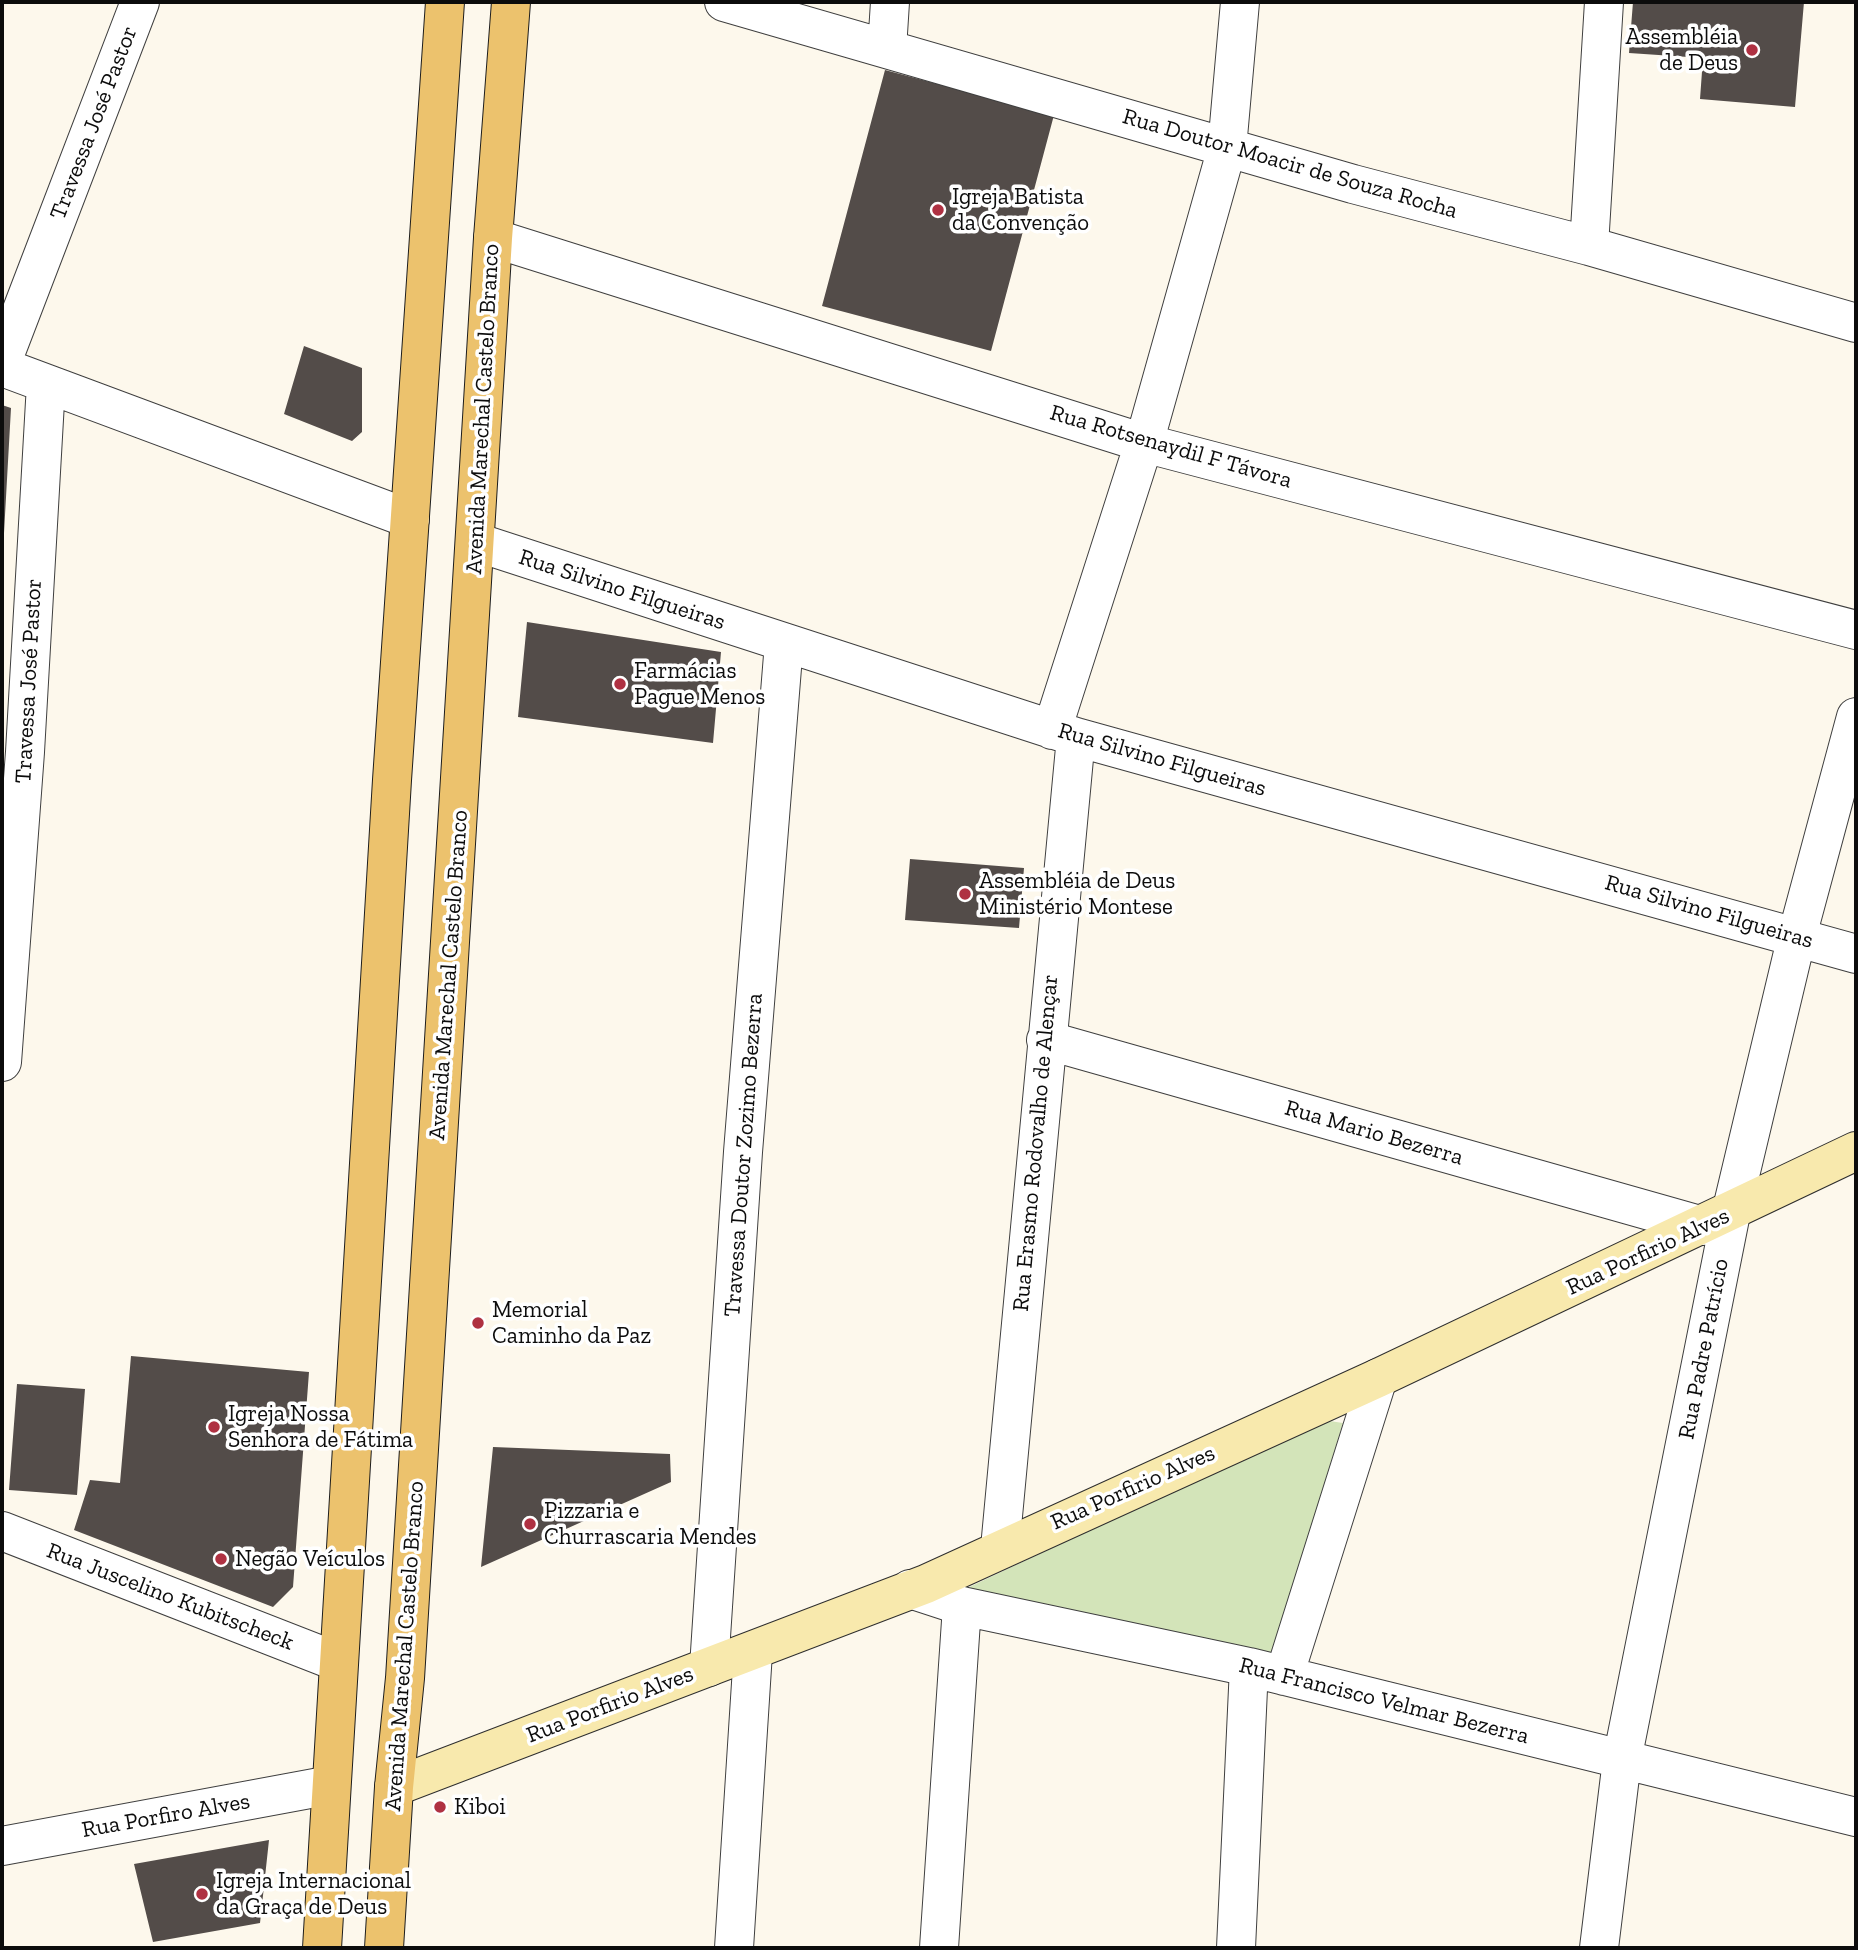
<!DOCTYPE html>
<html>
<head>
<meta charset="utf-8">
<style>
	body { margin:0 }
	#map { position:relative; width:1858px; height:1950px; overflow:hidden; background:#fdf8ec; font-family:"Zilla Slab",serif }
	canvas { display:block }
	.frame { position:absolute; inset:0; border:4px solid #0c0c0c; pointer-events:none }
</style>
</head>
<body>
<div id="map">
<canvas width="1858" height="1950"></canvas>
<div class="frame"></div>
</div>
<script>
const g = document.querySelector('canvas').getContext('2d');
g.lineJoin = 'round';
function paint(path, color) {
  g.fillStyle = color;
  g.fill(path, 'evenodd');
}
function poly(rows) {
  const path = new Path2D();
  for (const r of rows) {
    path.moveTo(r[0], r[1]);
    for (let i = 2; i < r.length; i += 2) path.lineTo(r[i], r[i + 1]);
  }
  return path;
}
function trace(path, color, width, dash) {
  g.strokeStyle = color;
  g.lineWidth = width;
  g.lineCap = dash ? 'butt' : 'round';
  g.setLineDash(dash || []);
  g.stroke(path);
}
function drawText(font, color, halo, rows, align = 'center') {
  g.font = font + ' "Zilla Slab",serif';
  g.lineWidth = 7;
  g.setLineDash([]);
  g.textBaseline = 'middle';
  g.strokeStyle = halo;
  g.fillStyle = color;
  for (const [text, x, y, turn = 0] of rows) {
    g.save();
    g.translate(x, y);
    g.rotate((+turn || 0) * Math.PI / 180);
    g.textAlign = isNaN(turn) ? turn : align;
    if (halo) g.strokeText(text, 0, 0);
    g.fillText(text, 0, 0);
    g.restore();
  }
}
const green = poly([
	[1323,1420,1343,1423,1272,1653,963,1590]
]);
const building = poly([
	[1633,2,1804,2,1795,107,1700,99,1703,58,1629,53],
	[885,70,1054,115,991,351,822,306],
	[304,346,362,368,362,432,352,441,284,414],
	[2,405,11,408,4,533,2,532],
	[527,622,721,652,713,743,518,717],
	[910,859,1024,868,1019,928,905,920],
	[131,1356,309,1372,293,1587,273,1607,74,1530,90,1480,120,1483],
	[17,1384,85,1389,77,1495,9,1490],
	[493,1447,670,1454,671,1482,481,1567],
	[269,1840,260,1923,153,1942,134,1864]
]);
const street = poly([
	[724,2,1353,184,1589,246,1856,323],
	[887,49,890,2],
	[493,238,1144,443,1856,630],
	[1589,246,1604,2],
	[2,362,140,2],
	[2,367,410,519],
	[476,542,1076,737,1856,954],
	[1052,730,1144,443,1227,148,1240,2],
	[1046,1040,1703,1226],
	[2,1062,25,752,46,384],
	[2,1531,338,1662],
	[1000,1548,1076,737],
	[910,1589,962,1606,1249,1667,1856,1817],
	[709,1667,743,1152,784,643],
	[1284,1676,1378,1378],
	[2,1846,331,1785],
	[734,1948,753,1652],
	[939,1948,962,1606],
	[1236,1948,1249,1667],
	[1599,1948,1622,1760,1731,1213,1797,936,1856,717]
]);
const secondary = poly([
	[394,1787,926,1584,1378,1378,1856,1151]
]);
const primary = poly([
	[322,1948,392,780,445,2],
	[384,1948,394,1787,405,1678,493,238,511,2]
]);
const markers = [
	[1752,50,7,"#af3142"],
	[938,210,7,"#af3142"],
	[620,684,7,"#af3142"],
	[965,894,7,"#af3142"],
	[478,1323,7,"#af3142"],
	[214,1427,7,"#af3142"],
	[530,1524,7,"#af3142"],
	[221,1559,7,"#af3142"],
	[440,1807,7,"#af3142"],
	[202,1894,7,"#af3142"]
];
const poiNames = [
	["Assembléia",1738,37,"right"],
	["de Deus",1738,63,"right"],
	["Igreja Batista",952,197],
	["da Convenção",952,223],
	["Farmácias",634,671],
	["Pague Menos",634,697],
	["Assembléia de Deus",979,881],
	["Ministério Montese",979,907],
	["Memorial",492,1310],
	["Caminho da Paz",492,1336],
	["Igreja Nossa",228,1414],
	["Senhora de Fátima",228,1440],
	["Pizzaria e",544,1511],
	["Churrascaria Mendes",544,1537],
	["Negão Veículos",235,1559],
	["Kiboi",454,1807],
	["Igreja Internacional",216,1881],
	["da Graça de Deus",216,1907]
];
const streetNames = [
	["Travessa José Pastor",94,123,-69],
	["Rua Doutor Moacir de Souza Rocha",1290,164,16],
	["Avenida Marechal Castelo Branco",483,409,-87],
	["Rua Rotsenaydil F Távora",1171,447,16],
	["Rua Silvino Filgueiras",622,590,18],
	["Travessa José Pastor",29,681,-87],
	["Rua Silvino Filgueiras",1162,760,16],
	["Rua Silvino Filgueiras",1709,912,16],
	["Avenida Marechal Castelo Branco",449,975,-86],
	["Rua Mario Bezerra",1374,1133,16],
	["Rua Erasmo Rodovalho de Alençar",1036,1143,-85],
	["Travessa Doutor Zozimo Bezerra",744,1155,-86],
	["Rua Porfirio Alves",1648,1252,-25],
	["Rua Padre Patrício",1704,1349,-79],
	["Rua Porfirio Alves",1133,1488,-24],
	["Rua Juscelino Kubitscheck",170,1597,21],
	["Avenida Marechal Castelo Branco",405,1646,-86],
	["Rua Francisco Velmar Bezerra",1384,1701,14],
	["Rua Porfirio Alves",610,1705,-21],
	["Rua Porfiro Alves",166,1816,-10]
];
paint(green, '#d3e4b9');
paint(building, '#534c49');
trace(street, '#3f3f3f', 40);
trace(secondary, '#2e2e2e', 40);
trace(primary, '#1d1d1d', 40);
trace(street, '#fff', 38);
trace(secondary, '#f8e9ad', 38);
trace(primary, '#ecc26d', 38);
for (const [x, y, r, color] of markers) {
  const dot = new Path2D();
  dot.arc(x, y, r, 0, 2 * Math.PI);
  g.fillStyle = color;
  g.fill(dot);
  trace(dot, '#fff', 2.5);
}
drawText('23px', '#0c0c0c', '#fff', poiNames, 'left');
drawText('23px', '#0c0c0c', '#fff', streetNames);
</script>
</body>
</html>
